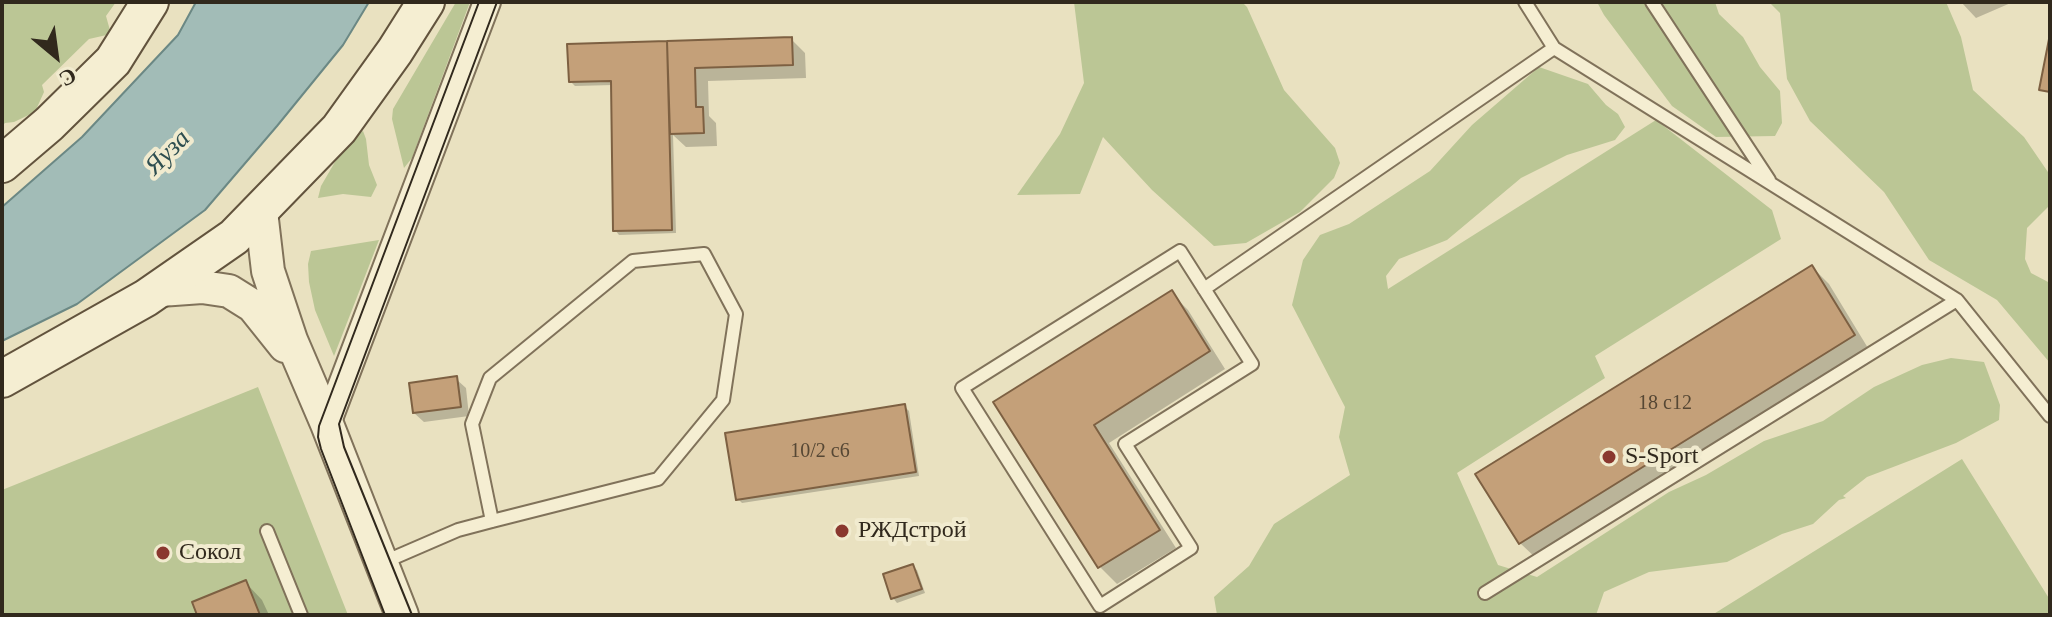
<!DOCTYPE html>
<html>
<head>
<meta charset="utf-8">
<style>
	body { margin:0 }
	#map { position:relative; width:2052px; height:617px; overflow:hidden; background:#e9e1c0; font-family:Georgia,serif }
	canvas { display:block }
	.frame { position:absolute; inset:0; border:4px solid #31291d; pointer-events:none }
	.north { position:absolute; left:16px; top:16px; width:80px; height:80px; -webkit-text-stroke:6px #f1ebcf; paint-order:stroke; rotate:151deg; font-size:22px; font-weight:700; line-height:32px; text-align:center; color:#31291d }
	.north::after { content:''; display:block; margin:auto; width:28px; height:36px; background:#31291d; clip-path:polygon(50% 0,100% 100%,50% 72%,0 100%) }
</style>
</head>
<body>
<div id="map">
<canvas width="2052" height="617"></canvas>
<div class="frame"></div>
<div class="north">С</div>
</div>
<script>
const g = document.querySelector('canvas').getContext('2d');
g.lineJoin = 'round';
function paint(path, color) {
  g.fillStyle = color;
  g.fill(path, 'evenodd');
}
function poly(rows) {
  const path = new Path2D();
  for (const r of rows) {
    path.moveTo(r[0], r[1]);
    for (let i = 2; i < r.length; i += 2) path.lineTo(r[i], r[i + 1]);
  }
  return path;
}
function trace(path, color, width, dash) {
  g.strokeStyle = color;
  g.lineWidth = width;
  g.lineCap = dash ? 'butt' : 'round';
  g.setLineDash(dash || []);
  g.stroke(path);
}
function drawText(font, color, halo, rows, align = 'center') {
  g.font = font + ' Georgia,serif';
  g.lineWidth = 8;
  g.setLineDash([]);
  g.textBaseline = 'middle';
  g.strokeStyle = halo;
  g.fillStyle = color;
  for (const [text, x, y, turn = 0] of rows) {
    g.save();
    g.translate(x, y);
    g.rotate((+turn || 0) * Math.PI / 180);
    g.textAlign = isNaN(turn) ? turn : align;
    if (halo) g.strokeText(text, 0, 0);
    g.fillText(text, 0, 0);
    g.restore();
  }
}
const green = poly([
	[2,2,116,2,106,16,111,34,89,39,42,85,44,92,35,112,14,122,5,123,2,126],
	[456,2,470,2,412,158,404,168,392,119,393,109],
	[1074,2,1242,2,1247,7,1284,90,1335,148,1340,163,1334,178,1300,212,1246,243,1214,246,1152,190,1103,137,1080,194,1017,195,1060,134,1084,83],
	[1597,2,1715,2,1719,14,1743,37,1760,67,1780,91,1782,123,1775,136,1716,137,1672,106,1604,15],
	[1769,2,1946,2,1961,37,1973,90,2024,137,2050,175,2049,206,2027,228,2025,259,2031,273,2050,283,2050,363,1997,300,1929,260,1884,192,1810,121,1787,79,1780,13],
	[1539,67,1588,84,1606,105,1618,114,1625,127,1615,140,1567,155,1521,178,1447,240,1399,259,1386,276,1388,289,1656,120,1772,210,1781,239,1595,356,1605,378,1457,473,1498,565,1537,577,1669,492,1706,475,1764,441,1823,421,1874,387,1922,365,1951,358,1984,362,2000,405,1999,420,1956,443,1867,477,1843,496,1846,498,1839,500,1813,524,1782,534,1727,562,1649,572,1604,592,1596,615,1217,615,1214,597,1249,566,1274,524,1350,475,1339,437,1345,407,1292,305,1303,260,1320,235,1349,224,1430,171,1472,125],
	[363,131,366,139,369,165,377,185,371,197,343,194,318,198,321,186,339,155,355,135],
	[379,240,357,297,334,356,315,310,309,282,308,264,311,251],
	[258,387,348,615,2,615,2,490],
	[1962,459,2050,600,2050,615,1712,615]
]);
const water = poly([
	[196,2,369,2,343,45,277,126,205,210,77,304,2,341,2,207,82,137,178,35,196,2]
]);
const shadow = poly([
	[1961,2,2013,2,1976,18],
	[791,39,805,53,806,78,708,81,709,116,716,123,717,146,686,147,673,135,676,233,619,235,615,230,613,85,575,86,570,81,569,46],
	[1812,267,1829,284,1871,353,1538,560,1520,543],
	[1171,293,1188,310,1225,369,1109,443,1176,548,1117,584,1100,567,996,403],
	[456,379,466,388,469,416,424,422,414,413],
	[905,407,909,411,919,476,742,503,738,499],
	[912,566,917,570,925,593,897,603,893,598],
	[245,582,262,600,269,615,199,615]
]);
const building = poly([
	[2050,34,2050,92,2039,90,2050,34],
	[792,37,793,65,695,68,696,107,703,107,704,133,670,134,667,41,792,37],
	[667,41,672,230,613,231,611,81,569,82,567,44,667,41],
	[1812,265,1855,335,1519,544,1475,474,1812,265],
	[1172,290,1210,351,1094,425,1160,530,1098,568,993,402,1172,290],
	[457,376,461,407,413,413,409,383,457,376],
	[905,404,916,472,736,500,725,433,905,404],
	[913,564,922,589,891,599,883,574,913,564],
	[246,580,260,615,197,615,192,602,246,580]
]);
const service = poly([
	[1525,2,1554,48],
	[1652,2,1769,180],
	[1180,251,1252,364,1125,444,1191,548,1100,606,962,388,1180,251],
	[1204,289,1554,48,1957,300],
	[267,531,301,615],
	[384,562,458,530,492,521,658,479,723,400,736,314,704,254,633,261,490,378,472,424,492,521],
	[1485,593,1957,300,2050,416]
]);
const minor = poly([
	[327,424,487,2]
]);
const tertiary = poly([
	[261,211,268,271,291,340,327,424,402,615],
	[160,290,202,287,229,291,253,306,285,346]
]);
const secondary = poly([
	[2,164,49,124,113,61,150,2],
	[2,379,146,298,234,237,339,129,395,51,426,2]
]);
const tram = poly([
	[385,615,321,449,318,437,319,426,479,2],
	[412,615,344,447,339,424,497,2]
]);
const markers = [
	[1609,457,8,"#8a382f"],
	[842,531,8,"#8a382f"],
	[163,553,8,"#8a382f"]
];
const numberNames = [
	["18 с12",1665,404],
	["10/2 с6",820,452]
];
const poiNames = [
	["S-Sport",1625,457],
	["РЖДстрой",858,531],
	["Сокол",179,553]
];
const waterNames = [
	["Яуза",168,153,-45]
];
paint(green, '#bbc695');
paint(water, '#a2bcb7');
trace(water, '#6b8884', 2);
paint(shadow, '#0003');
paint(building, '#c4a079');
trace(building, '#7d6042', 2);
trace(service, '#80725a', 16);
trace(minor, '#80725a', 30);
trace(tertiary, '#80725a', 36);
trace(secondary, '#62533d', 40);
trace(service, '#f5eed2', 12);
trace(minor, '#f5eed2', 26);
trace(tertiary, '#f5eed2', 32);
trace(secondary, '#f5eed2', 36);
trace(tram, '#31291d', 2);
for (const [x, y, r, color] of markers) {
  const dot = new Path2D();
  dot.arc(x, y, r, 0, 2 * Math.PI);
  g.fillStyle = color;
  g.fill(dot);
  trace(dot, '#f1ebcf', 3);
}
drawText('20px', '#564734', null, numberNames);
drawText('24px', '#31291d', '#f1ebcf', poiNames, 'left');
drawText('italic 26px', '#2d4e50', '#f1ebcf', waterNames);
</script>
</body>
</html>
